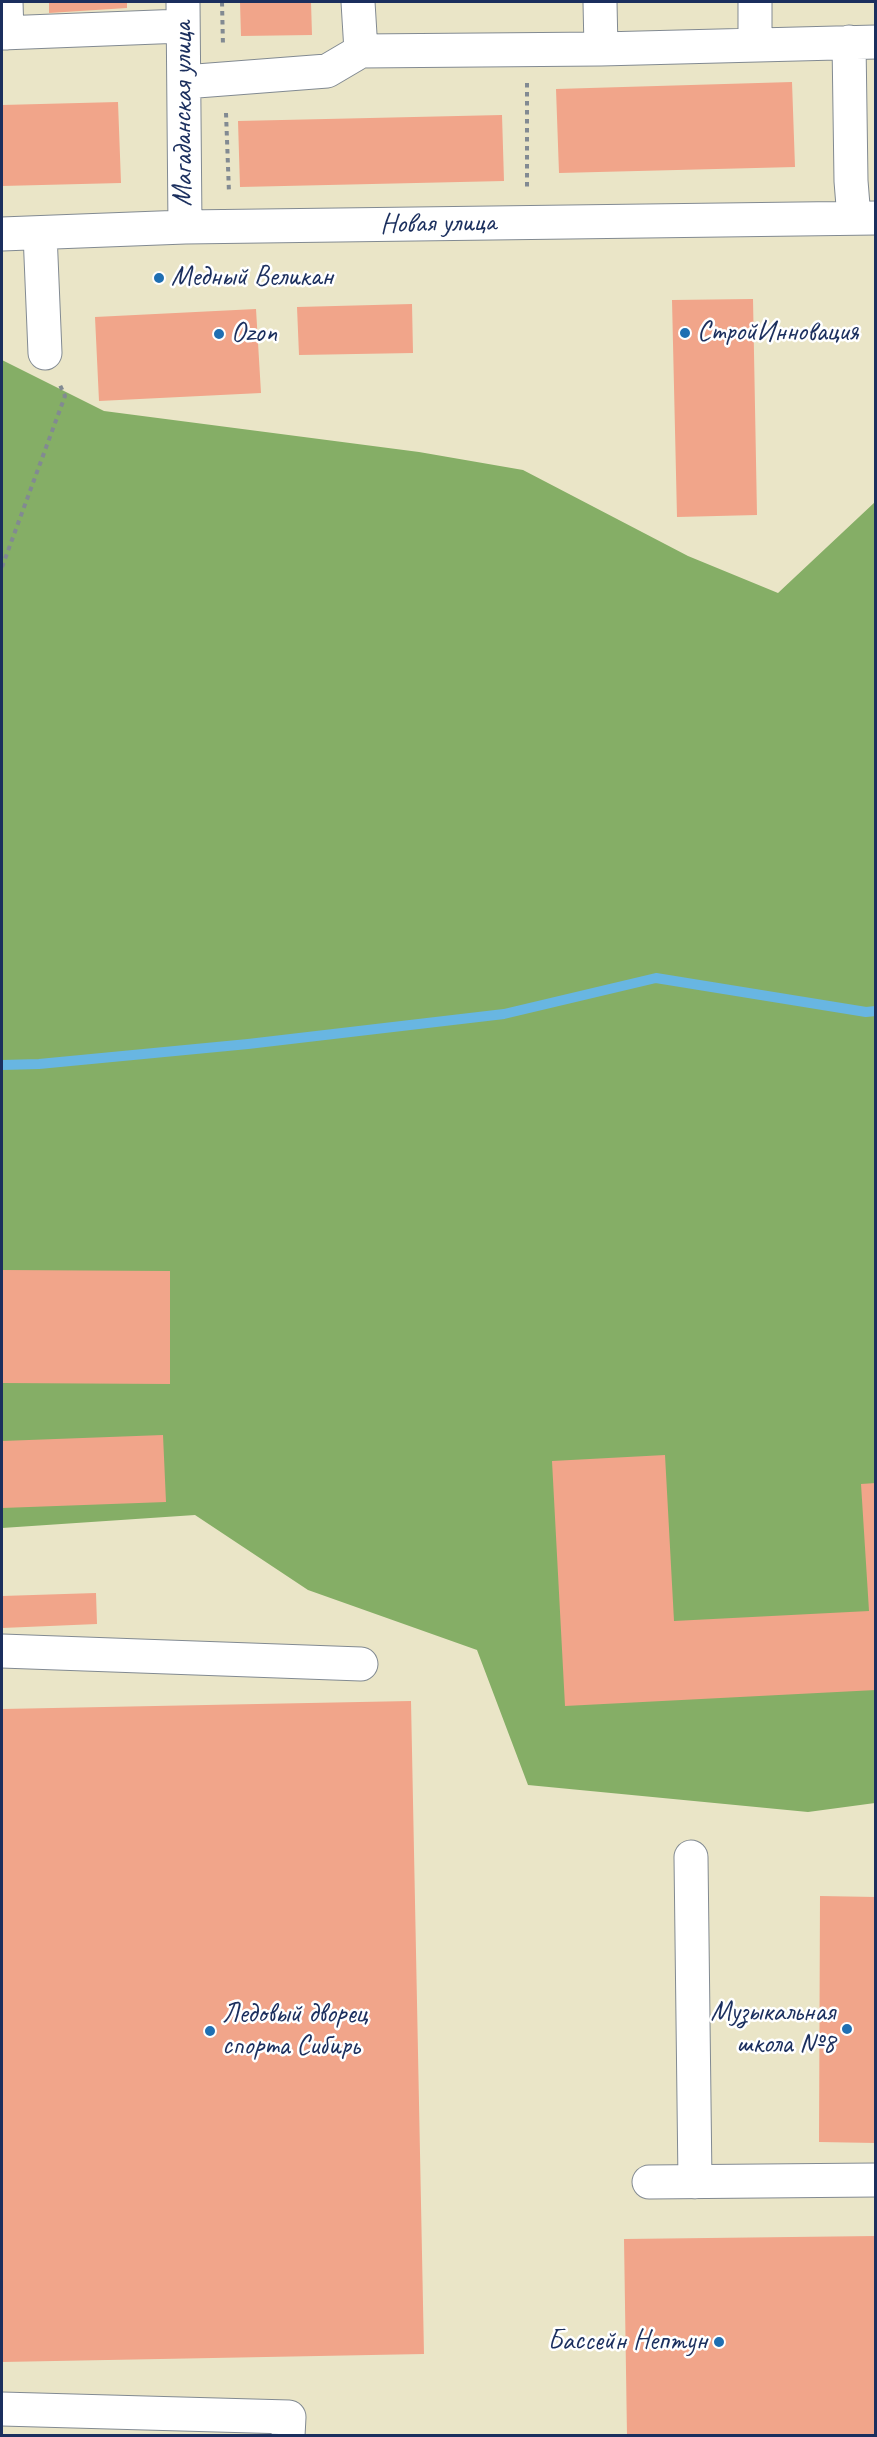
<!DOCTYPE html>
<html>
<head>
<meta charset="utf-8">
<style>
	body { margin:0 }
	#map { position:relative; width:877px; height:2437px; overflow:hidden; background:#eae5c7; font-family:Caveat,sans-serif }
	canvas { display:block }
	.frame { position:absolute; inset:0; border:3px solid #1b2f5e; pointer-events:none }
</style>
</head>
<body>
<div id="map">
<canvas width="877" height="2437"></canvas>
<div class="frame"></div>
</div>
<script>
const g = document.querySelector('canvas').getContext('2d');
g.lineJoin = 'round';
function paint(path, color) {
  g.fillStyle = color;
  g.fill(path, 'evenodd');
}
function poly(rows) {
  const path = new Path2D();
  for (const r of rows) {
    path.moveTo(r[0], r[1]);
    for (let i = 2; i < r.length; i += 2) path.lineTo(r[i], r[i + 1]);
  }
  return path;
}
function trace(path, color, width, dash) {
  g.strokeStyle = color;
  g.lineWidth = width;
  g.lineCap = dash ? 'butt' : 'round';
  g.setLineDash(dash || []);
  g.stroke(path);
}
function drawText(font, color, halo, rows, align = 'center') {
  g.font = font + ' Caveat,sans-serif';
  g.lineWidth = 5;
  g.setLineDash([]);
  g.textBaseline = 'middle';
  g.strokeStyle = halo;
  g.fillStyle = color;
  for (const [text, x, y, turn = 0] of rows) {
    g.save();
    g.translate(x, y);
    g.rotate((+turn || 0) * Math.PI / 180);
    g.textAlign = isNaN(turn) ? turn : align;
    if (halo) g.strokeText(text, 0, 0);
    g.fillText(text, 0, 0);
    g.restore();
  }
}
const forest = poly([
	[2,360,104,411,419,452,523,470,688,556,778,593,875,502,875,1803,808,1812,528,1785,477,1650,308,1590,195,1515,2,1528]
]);
const stream = poly([
	[2,1065,39,1064,248,1044,504,1014,656,978,866,1012,876,1011]
]);
const building = poly([
	[49,2,127,2,127,8,49,13],
	[240,2,311,2,312,35,241,36],
	[792,82,795,167,559,173,556,89],
	[118,102,121,183,2,186,2,105],
	[502,115,504,181,240,187,238,121],
	[753,299,757,515,677,517,672,300],
	[412,304,413,353,299,355,297,307],
	[256,309,261,393,99,401,95,317],
	[2,1270,170,1271,170,1384,2,1383],
	[163,1435,166,1502,2,1508,2,1441],
	[665,1455,674,1621,869,1611,861,1484,876,1483,876,1690,565,1706,552,1461],
	[96,1593,97,1624,2,1628,2,1596],
	[411,1701,424,2354,2,2362,2,1709],
	[820,1896,876,1897,876,2143,819,2142],
	[876,2236,876,2436,627,2436,624,2239]
]);
const path = poly([
	[222,2,223,46],
	[527,83,527,189],
	[226,113,229,193],
	[2,567,65,396,59,383]
]);
const minor = poly([
	[6,2,7,33],
	[183,2,185,227],
	[358,2,361,51],
	[600,2,601,49],
	[755,2,755,44],
	[2,33,183,26],
	[849,42,851,181,854,218],
	[184,82,327,71,361,51,601,49,876,42],
	[40,233,45,353],
	[2,234,185,227,876,218],
	[2,1651,361,1664],
	[691,1857,695,2182],
	[649,2182,876,2180],
	[2,2409,289,2417,288,2436]
]);
const markers = [
	[159,278,6,"#1f6fb2"],
	[685,333,6,"#1f6fb2"],
	[219,334,6,"#1f6fb2"],
	[847,2029,6,"#1f6fb2"],
	[210,2031,6,"#1f6fb2"],
	[719,2342,6,"#1f6fb2"]
];
const streetNames = [
	["Магаданская улица",184,114,-90],
	["Новая улица",438,224,-1]
];
const poiNames = [
	["Медный Великан",171,278],
	["СтройИнновация",697,333],
	["Ozon",231,334],
	["Музыкальная",835,2013,"right"],
	["школа №8",835,2045,"right"],
	["Ледовый дворец",222,2015],
	["спорта Сибирь",222,2047],
	["Бассейн Нептун",707,2342,"right"]
];
paint(forest, '#85ae66');
trace(stream, '#68b6e2', 10);
paint(building, '#f1a58a');
trace(minor, '#828a92', 35);
trace(path, '#828a92', 4, [4.5, 4.5]);
trace(minor, '#fff', 33);
for (const [x, y, r, color] of markers) {
  const dot = new Path2D();
  dot.arc(x, y, r, 0, 2 * Math.PI);
  g.fillStyle = color;
  g.fill(dot);
  trace(dot, '#fff', 2);
}
drawText('28px', '#1b2f5e', '#fff', streetNames);
drawText('28px', '#1b2f5e', '#fff', poiNames, 'left');
</script>
</body>
</html>
